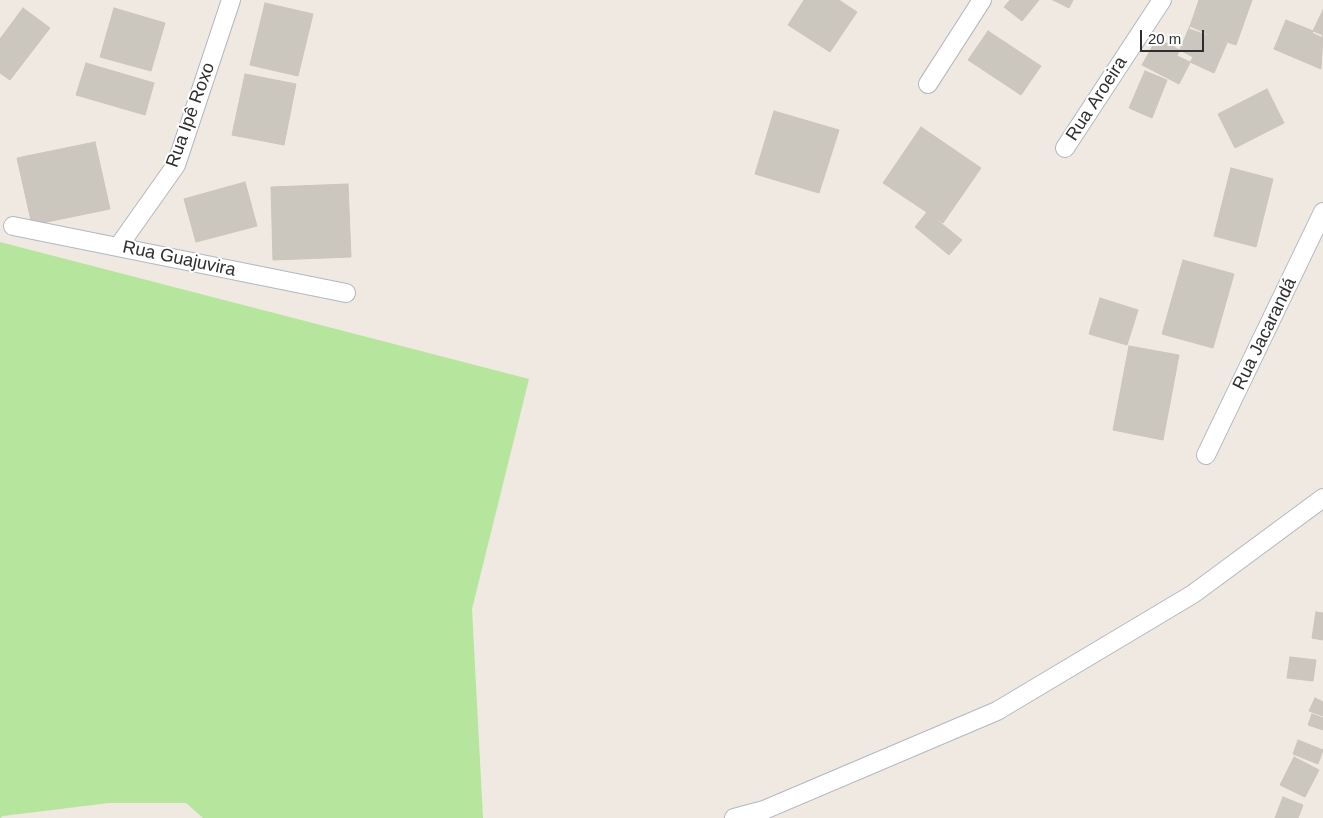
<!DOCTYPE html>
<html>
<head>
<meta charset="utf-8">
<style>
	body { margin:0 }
	#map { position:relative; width:1323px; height:818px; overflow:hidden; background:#efe9e1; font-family:Arial,sans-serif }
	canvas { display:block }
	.scale { position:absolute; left:1140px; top:30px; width:64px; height:22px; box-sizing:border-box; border:2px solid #2e2e2e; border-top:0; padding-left:6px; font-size:15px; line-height:18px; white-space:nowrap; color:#2e2e2e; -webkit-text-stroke:4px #fff; paint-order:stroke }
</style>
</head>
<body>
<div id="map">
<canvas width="1323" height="818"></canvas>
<div class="scale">20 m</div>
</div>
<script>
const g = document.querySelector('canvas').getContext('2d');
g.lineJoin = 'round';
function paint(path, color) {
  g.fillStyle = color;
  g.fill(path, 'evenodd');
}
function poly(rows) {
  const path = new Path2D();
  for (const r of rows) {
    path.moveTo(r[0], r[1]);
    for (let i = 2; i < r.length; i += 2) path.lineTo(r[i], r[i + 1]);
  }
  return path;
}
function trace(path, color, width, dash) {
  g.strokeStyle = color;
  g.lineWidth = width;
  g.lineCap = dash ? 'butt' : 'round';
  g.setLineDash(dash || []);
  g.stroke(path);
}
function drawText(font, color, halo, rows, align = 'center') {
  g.font = font + ' Arial,sans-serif';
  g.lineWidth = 4;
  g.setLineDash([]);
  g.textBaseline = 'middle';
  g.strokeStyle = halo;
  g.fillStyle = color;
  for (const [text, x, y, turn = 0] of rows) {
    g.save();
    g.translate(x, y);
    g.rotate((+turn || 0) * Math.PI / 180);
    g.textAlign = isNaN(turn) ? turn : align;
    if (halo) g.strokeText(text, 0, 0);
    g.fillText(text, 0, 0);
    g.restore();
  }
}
const green = poly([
	[0,242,529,379,472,609,483,818,203,818,186,803,109,803,3,816,0,818]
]);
const building = poly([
	[804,0,839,0,857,12,830,52,788,25,804,0],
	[1010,0,1039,0,1022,21,1004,7,1010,0],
	[1053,0,1073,0,1069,8,1053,0],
	[1199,0,1252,0,1236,45,1189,29,1199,0],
	[265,3,313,14,298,76,250,65,265,3],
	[23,8,50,28,10,80,0,73,0,39,23,8],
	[114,8,165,23,151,71,100,57,114,8],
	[1323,10,1323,38,1312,33,1323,10],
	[1286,20,1323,35,1321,69,1274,49,1286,20],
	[1190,26,1227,43,1214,73,1177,56,1190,26],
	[988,31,1041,66,1021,95,968,60,988,31],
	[1157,38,1193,57,1179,84,1142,65,1157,38],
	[86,63,154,83,145,115,76,95,86,63],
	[1145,71,1167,80,1152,118,1129,108,1145,71],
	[245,74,296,84,284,145,232,135,245,74],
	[1267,89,1284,123,1235,148,1218,114,1267,89],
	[774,111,839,130,819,193,755,174,774,111],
	[921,127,981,168,943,223,883,183,921,127],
	[95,142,110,209,32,225,17,158,95,142],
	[1231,168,1273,179,1256,247,1214,236,1231,168],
	[245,182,257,226,196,242,184,199,245,182],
	[348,184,351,257,273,260,271,187,348,184],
	[927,212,962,240,949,255,915,227,927,212],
	[1183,260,1234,274,1213,348,1162,334,1183,260],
	[1100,298,1138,310,1127,345,1089,334,1100,298],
	[1129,346,1179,355,1163,440,1113,430,1129,346],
	[1316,612,1323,613,1323,640,1312,638,1316,612],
	[1290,657,1316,660,1313,681,1287,678,1290,657],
	[1315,698,1323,702,1323,716,1309,711,1315,698],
	[1312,714,1323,718,1323,730,1308,725,1312,714],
	[1298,740,1323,750,1318,764,1293,754,1298,740],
	[1294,757,1319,770,1305,797,1280,785,1294,757],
	[1283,797,1303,805,1298,818,1275,818,1283,797]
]);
const minor = poly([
	[928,84,982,0],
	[1065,148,1162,0],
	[13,226,346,293],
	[118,247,176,165,231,0],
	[1206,455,1323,212],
	[734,818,764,810,997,711,1193,594,1323,498]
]);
const streetNames = [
	["Rua Aroeira",1097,99,-57],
	["Rua Ipê Roxo",191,115,-70],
	["Rua Guajuvira",179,259,12],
	["Rua Jacarandá",1265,334,-64]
];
paint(green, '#b6e59e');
paint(building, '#cbc7bf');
trace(building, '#cbc5ba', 1);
trace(minor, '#b4b7c1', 20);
trace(minor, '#fff', 18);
drawText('18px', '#2e2e2e', '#fff', streetNames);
</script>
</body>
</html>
